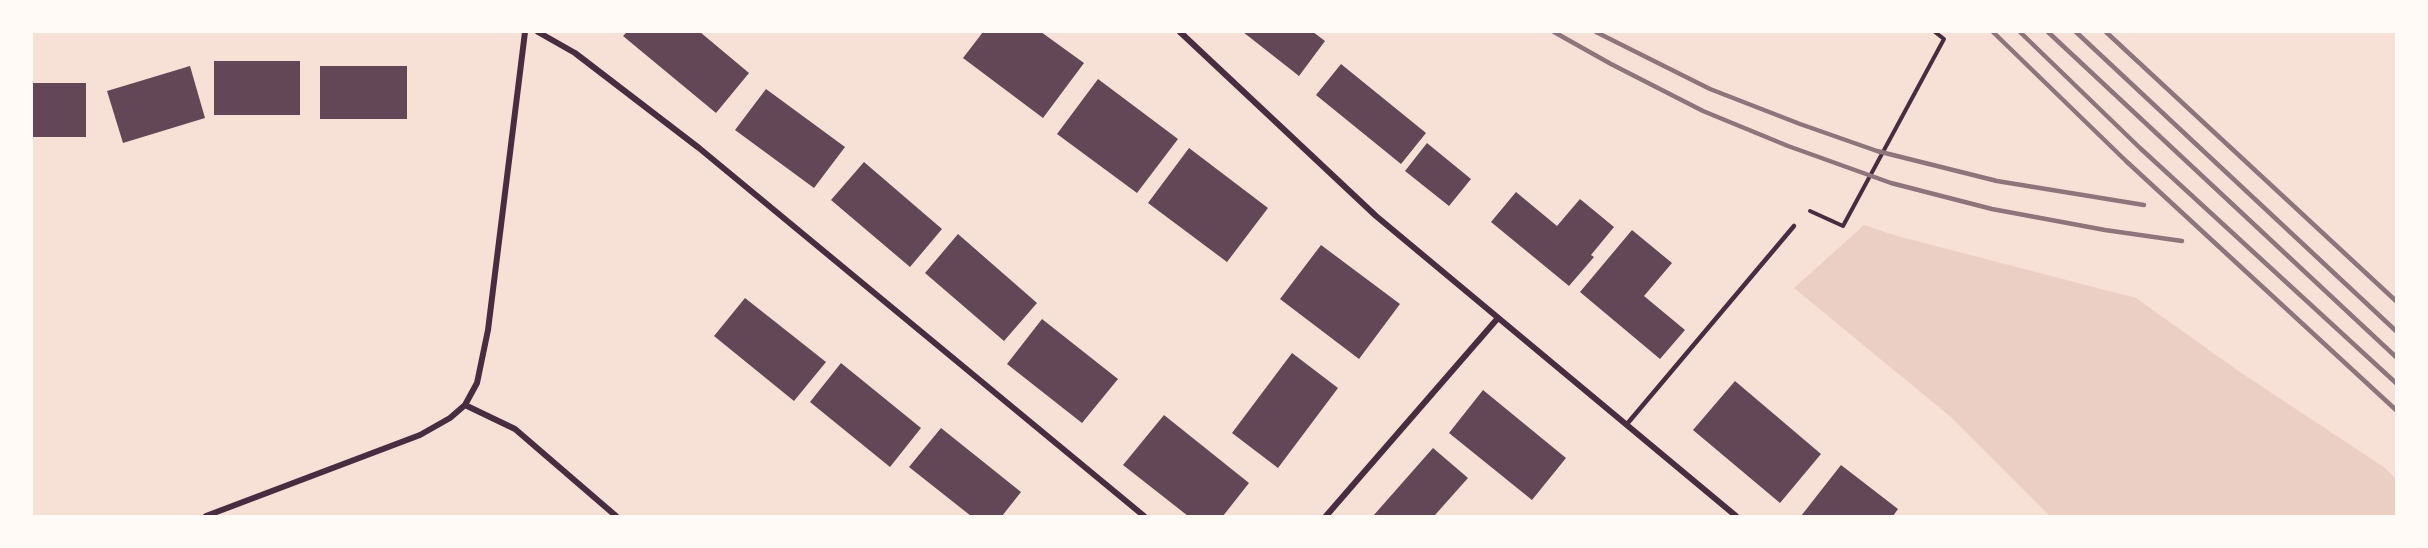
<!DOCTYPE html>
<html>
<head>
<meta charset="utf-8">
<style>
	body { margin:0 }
	#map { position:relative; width:2428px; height:548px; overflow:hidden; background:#f7e1d7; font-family:"Archivo Narrow",sans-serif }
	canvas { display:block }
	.frame { position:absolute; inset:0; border:33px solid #fffaf5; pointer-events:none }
</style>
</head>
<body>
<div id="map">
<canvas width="2428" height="548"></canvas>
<div class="frame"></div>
</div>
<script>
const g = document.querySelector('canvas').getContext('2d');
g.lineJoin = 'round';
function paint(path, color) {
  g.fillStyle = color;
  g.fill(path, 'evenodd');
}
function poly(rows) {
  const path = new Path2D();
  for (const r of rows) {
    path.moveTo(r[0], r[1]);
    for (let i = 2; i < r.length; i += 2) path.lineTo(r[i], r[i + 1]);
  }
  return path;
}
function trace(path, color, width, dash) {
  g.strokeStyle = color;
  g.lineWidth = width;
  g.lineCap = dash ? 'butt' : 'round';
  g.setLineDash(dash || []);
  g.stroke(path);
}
const green = poly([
	[1864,225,1897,236,2136,298,2237,370,2385,468,2396,479,2396,516,2050,516,1952,418,1794,288]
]);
const building = poly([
	[627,32,700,32,749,73,716,113,623,36],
	[983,32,1041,32,1084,63,1043,118,963,58],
	[1243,32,1313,32,1325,41,1299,76],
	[214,61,300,61,300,115,214,115],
	[1341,64,1426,133,1401,164,1316,95],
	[190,66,205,118,123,143,107,91],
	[320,66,407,66,407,119,320,119],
	[1098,79,1178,139,1137,193,1057,134],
	[32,83,86,83,86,137,32,137],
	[766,89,845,147,814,188,735,130],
	[1427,143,1471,179,1449,206,1405,171],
	[1189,148,1268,208,1227,262,1148,203],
	[864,162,942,229,910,267,831,200],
	[1516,192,1557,226,1580,199,1614,227,1591,255,1594,257,1569,286,1491,222],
	[1632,230,1672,263,1644,296,1685,330,1660,359,1580,292],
	[958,234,1037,303,1004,341,925,273],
	[1321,245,1400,304,1359,359,1280,299],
	[745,298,826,362,794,401,714,336],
	[1042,319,1118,379,1082,423,1007,364],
	[1292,353,1338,388,1278,468,1232,433],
	[841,363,921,428,890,467,810,402],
	[1735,381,1821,454,1780,503,1693,430],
	[1483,390,1566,458,1532,500,1449,433],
	[1164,415,1249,483,1223,516,1188,516,1123,465],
	[941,428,1021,492,1002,516,971,516,909,467],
	[1433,448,1468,478,1435,515,1373,516],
	[1841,465,1898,509,1893,516,1801,516]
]);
const path = poly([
	[1810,211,1843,226,1944,39,1935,32]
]);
const service = poly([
	[1627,424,1794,226]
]);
const minor = poly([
	[538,32,575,53,699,148,1144,516],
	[1180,32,1376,216,1736,516],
	[465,405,515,429,616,516],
	[206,516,420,435,450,418,465,405,477,383,488,330,525,32],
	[1326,516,1498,318]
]);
const rail = poly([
	[1554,32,1611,64,1703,111,1788,146,1891,183,1992,209,2105,230,2182,241],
	[1596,32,1710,89,1800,124,1877,151,1997,181,2144,205],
	[1993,32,2126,161,2396,410],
	[2020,32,2140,148,2396,383],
	[2048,32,2396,357],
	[2076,32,2396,331],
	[2106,32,2396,301]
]);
paint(green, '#ebcfc5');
paint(building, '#644757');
trace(path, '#4a2c40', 4);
trace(service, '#4a2c40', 4.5);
trace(minor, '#4a2c40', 6);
trace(rail, '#8f747c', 4.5);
</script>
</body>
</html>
